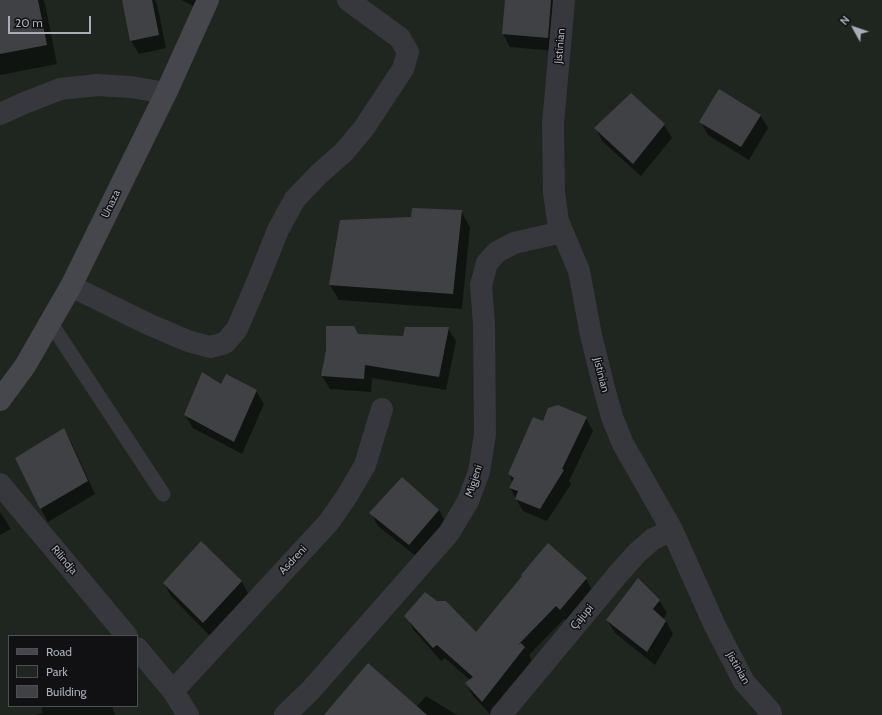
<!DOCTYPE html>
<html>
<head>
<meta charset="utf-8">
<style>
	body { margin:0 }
	#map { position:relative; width:882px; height:715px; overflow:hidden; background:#161618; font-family:Cabin,sans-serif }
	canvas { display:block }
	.legend { position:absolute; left:8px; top:635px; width:130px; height:72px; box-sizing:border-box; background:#111113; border:1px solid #4d4f55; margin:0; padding:5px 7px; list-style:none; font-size:12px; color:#a8adb8 }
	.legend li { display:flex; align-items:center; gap:8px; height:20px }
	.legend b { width:20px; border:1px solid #4d4f55 }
	.north { position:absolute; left:834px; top:8px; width:40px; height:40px; -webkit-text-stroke:3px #111113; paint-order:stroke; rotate:310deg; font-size:11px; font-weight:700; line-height:16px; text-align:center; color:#a8adb8 }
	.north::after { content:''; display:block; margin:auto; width:14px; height:18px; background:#a8adb8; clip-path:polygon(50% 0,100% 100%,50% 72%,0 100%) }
	.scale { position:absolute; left:8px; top:16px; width:83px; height:18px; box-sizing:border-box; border:2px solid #a8adb8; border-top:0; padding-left:5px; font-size:12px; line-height:14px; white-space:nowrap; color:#a8adb8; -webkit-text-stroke:3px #111113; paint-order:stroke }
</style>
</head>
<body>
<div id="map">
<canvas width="882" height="715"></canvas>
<ul class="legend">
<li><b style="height:5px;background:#45474d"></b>Road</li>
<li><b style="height:11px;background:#1e261f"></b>Park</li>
<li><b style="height:11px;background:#404145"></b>Building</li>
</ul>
<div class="north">N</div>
<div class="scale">20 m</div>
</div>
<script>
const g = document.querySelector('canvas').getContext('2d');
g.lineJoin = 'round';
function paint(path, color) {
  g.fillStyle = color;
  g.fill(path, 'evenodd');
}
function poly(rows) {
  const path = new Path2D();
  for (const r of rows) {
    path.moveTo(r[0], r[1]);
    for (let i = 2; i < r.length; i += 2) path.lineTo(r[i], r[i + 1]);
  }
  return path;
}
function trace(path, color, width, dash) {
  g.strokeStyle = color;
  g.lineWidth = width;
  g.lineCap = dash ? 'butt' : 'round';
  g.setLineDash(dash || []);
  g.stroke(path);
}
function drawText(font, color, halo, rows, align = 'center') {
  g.font = font + ' Cabin,sans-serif';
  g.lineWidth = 3;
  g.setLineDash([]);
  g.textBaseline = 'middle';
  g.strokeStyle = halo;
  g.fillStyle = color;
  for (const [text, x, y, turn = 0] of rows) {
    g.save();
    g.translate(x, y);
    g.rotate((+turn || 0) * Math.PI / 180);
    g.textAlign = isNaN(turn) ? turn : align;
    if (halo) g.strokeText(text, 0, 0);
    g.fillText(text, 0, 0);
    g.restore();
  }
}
const green = poly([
	[0,0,882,0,882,715,0,715],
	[9,636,137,636,137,706,9,706]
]);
const shadow = poly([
	[0,0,43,0,45,4,57,64,0,75],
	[123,0,155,0,157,4,166,48,139,54,131,41],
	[181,0,199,0,196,7],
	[506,0,567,0,555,51,510,47,503,34],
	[631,95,664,125,672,138,641,176,603,142,596,129],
	[760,115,768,128,749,160,708,135,701,122],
	[461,211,470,227,462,309,339,300,330,285,412,218],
	[448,328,456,341,446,390,372,378,371,392,330,389,322,376,358,335,404,337],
	[221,385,256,391,264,404,242,454,193,428,185,415],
	[586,418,593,431,569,481,571,484,547,521,523,511,510,488,513,482,509,474,544,422],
	[64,430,71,442,95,494,48,522,41,509,16,458],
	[439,510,446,523,417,557,378,526,371,513],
	[0,512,11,529,0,535],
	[201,543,242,582,249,595,210,636,171,596,164,583],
	[586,579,593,592,568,622,564,619,529,655,532,661,490,714,473,696,466,683,470,680,445,658,441,661,413,629,406,616,476,633],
	[659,600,667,613,663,619,666,621,673,634,655,665,615,633,607,620],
	[426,696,457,715,325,715,416,707],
	[42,706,112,706,115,715,36,715,42,713]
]);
const building = poly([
	[0,0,38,0,47,45,0,54],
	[122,0,152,0,159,35,130,41],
	[505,0,551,0,548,38,502,34],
	[719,89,761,115,741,147,699,122],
	[631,93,665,124,633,164,594,128],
	[412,208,462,210,453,294,329,285,340,220,411,217],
	[326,326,354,326,358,334,403,336,405,327,449,327,439,377,365,365,364,379,321,376,326,350],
	[202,372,221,384,226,374,257,390,234,442,184,415],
	[558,405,587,417,562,469,564,470,540,509,515,499,518,491,509,488,514,478,508,474,533,417,543,421,548,408],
	[64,428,88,481,40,509,15,458],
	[402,477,439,510,409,545,369,513],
	[201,541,242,581,203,623,163,583],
	[548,543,587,578,560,610,556,606,518,645,521,643,525,647,482,702,465,683,473,677,437,645,433,648,404,616,425,592,437,601,446,601,476,632,522,576,521,575],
	[638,578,660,600,653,609,666,621,647,652,606,620],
	[368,663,427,715,324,715]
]);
const lane = poly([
	[50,322,163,494]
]);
const street = poly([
	[564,0,553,124,554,193,558,221,579,271,591,335,604,388,612,417,623,444,672,530,715,626,744,682,770,711,771,715],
	[0,114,22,104,60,89,97,85,131,87,166,93],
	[71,286,148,324,188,341,210,347,225,343,237,329,258,280,278,230,295,199,319,174,344,152,364,128,403,69,408,52,400,38,348,0],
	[0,484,127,636],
	[137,648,173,691,188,715],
	[173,691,329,522,347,496,365,465,382,409],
	[285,715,310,691,449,533,468,501,479,472,485,434,484,324,481,285,487,263,497,252,514,243,562,232],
	[501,715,619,573,638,552,653,539,672,530]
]);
const secondary = poly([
	[0,400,25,366,71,286,166,93,208,0]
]);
const streetNames = [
	["Jistinian",560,46,-85],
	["Unaza",111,204,-64],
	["Jistinian",601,375,76],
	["Migjeni",474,481,-72],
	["Rilindja",64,560,50],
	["Asdreni",293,560,-47],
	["Çajupi",582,617,-50],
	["Jistinian",738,668,60]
];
paint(green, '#1e261f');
paint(shadow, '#0007');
paint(building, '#404145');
trace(lane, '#37383d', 15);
trace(street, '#37383d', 22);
trace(secondary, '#45474d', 22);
drawText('11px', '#a8adb8', '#111113', streetNames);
</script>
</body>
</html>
